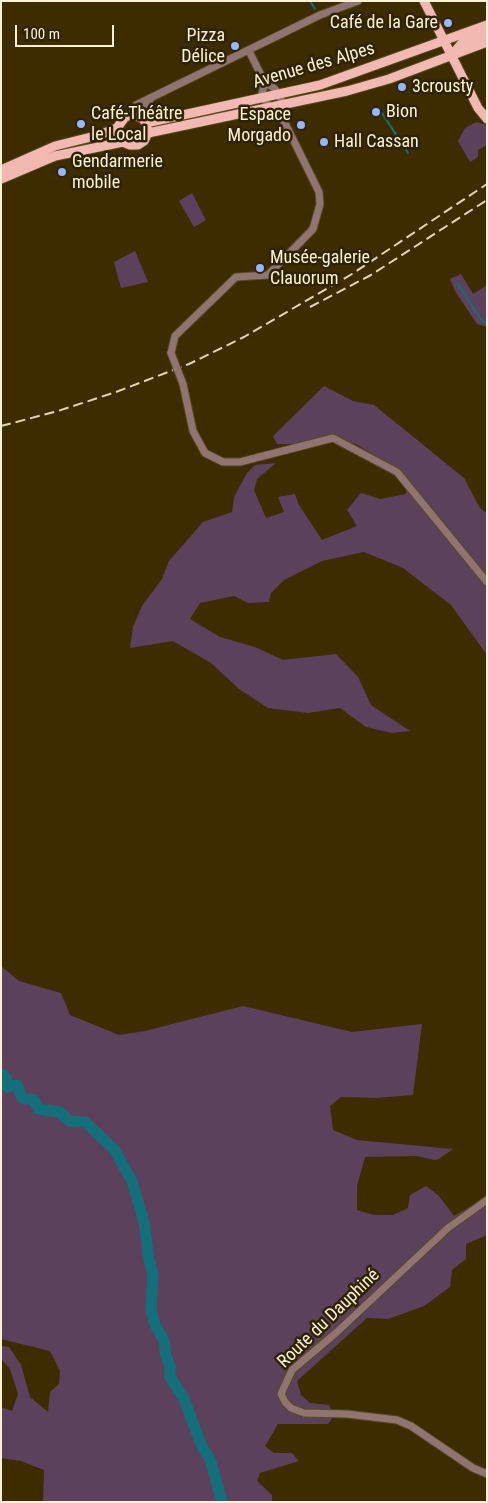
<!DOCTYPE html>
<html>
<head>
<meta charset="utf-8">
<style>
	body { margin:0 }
	#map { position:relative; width:488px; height:1503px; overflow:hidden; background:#3d2c00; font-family:"Roboto Condensed",sans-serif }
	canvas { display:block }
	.frame { position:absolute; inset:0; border:2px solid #fef1d5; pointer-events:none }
	.scale { position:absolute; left:15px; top:25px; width:99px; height:22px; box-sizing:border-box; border:2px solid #fef1d5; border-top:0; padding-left:6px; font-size:15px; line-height:18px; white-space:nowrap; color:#fef1d5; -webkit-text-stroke:4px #2f2306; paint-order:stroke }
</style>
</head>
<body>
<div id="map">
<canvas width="488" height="1503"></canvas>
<div class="frame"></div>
<div class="scale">100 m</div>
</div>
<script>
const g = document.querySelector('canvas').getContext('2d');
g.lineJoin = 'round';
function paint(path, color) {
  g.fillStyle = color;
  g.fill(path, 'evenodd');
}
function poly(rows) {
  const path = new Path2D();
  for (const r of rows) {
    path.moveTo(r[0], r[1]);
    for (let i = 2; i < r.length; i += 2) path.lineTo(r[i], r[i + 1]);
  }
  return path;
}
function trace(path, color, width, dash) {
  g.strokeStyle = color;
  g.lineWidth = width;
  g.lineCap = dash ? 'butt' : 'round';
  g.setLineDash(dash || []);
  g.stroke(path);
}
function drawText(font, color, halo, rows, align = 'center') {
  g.font = font + ' "Roboto Condensed",sans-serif';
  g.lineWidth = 5;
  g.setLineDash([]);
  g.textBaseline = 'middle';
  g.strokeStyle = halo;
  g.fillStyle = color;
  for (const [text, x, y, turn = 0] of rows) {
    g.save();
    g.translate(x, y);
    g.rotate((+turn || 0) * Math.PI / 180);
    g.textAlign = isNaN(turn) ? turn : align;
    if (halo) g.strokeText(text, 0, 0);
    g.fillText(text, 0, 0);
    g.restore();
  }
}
const green = poly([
	[476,122,487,125,487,145,478,150,478,157,470,162,458,141,465,128],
	[192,193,206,220,194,227,179,201],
	[135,251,148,282,121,288,114,262],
	[461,274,473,294,487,285,487,327,477,324,455,291,450,279],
	[324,386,353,401,374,405,464,478,480,508,487,513,487,655,451,605,403,568,364,552,322,561,284,580,271,593,269,602,248,603,234,596,200,603,190,619,220,637,255,647,283,660,336,654,358,677,371,705,410,731,392,733,366,727,340,708,308,713,268,708,239,689,211,663,173,641,130,648,133,627,142,606,162,579,169,561,203,522,232,512,234,497,247,473,255,465,276,463,257,479,254,490,266,518,284,512,278,497,295,494,299,505,322,540,357,526,347,510,361,493,380,499,406,494,408,478,358,445,329,435,298,444,277,444,273,436],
	[1,966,19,981,61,993,70,1015,119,1035,145,1031,243,1006,352,1032,422,1024,413,1095,376,1098,341,1097,330,1106,333,1130,357,1140,453,1149,439,1159,434,1160,416,1156,365,1157,357,1186,357,1210,374,1215,393,1215,408,1208,410,1195,426,1186,439,1196,454,1216,487,1197,487,1235,466,1244,466,1259,452,1270,450,1287,424,1306,388,1319,367,1318,297,1381,301,1395,310,1403,329,1405,334,1416,328,1424,278,1424,265,1446,274,1453,292,1453,299,1461,260,1473,257,1481,272,1495,272,1502,43,1502,44,1470,21,1461,1,1458,1,1407,12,1411,18,1394,10,1369,1,1359,1,1346,9,1347,21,1365,30,1397,48,1412,50,1392,59,1384,60,1371,50,1351,1,1339]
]);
const stream = poly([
	[310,1,315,9],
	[382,113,408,153],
	[457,283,482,321,487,323]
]);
const river = poly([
	[1,1074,6,1077,5,1085,7,1087,17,1085,22,1098,34,1100,38,1109,60,1112,69,1121,85,1122,114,1149,132,1181,144,1222,149,1260,153,1274,151,1310,155,1325,164,1340,166,1356,170,1366,170,1377,184,1399,202,1447,210,1459,222,1502]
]);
const minor = poly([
	[249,51,265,83,273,87,279,94,284,109,283,118],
	[132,115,136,105,320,15,358,1],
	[142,118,150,100],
	[171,353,175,336,236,277,268,275,313,229,320,204,319,192,284,121,269,107,263,98,262,93,265,83],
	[183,384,193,431,205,453,223,462,240,462,333,438,397,472,487,582],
	[487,1200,448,1228,337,1332,292,1370,281,1394,285,1402,291,1408,304,1413,347,1414,397,1420,411,1426,473,1468,487,1474]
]);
const major = poly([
	[424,1,478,108,487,119],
	[452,55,461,44,487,32],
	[146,123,320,85,487,25],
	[148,133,347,91,389,79,487,42],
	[1,170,55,146,99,135,117,128,125,117,132,115,142,118,146,123,148,133,144,141,138,145,130,145,123,142,118,136,117,128],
	[1,179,55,156,123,142]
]);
const rail = poly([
	[310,307,371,275,487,200],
	[1,426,58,411,116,392,189,364,244,337,352,274,487,184]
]);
const minorBridge = poly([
	[171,353,183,384]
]);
const markers = [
	[448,23,5,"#96b6fd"],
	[235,46,5,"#96b6fd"],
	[402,87,5,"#96b6fd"],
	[376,112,5,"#96b6fd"],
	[81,124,5,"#96b6fd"],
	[301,125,5,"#96b6fd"],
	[324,142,5,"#96b6fd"],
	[62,172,5,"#96b6fd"],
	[260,268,5,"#96b6fd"]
];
const poiNames = [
	["Café de la Gare",438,23,"right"],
	["Pizza",225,36,"right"],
	["Délice",225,57,"right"],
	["3crousty",412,87],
	["Bion",386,112],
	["Café-Théâtre",91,114],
	["le Local",91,135],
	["Espace",291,115,"right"],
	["Morgado",291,136,"right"],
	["Hall Cassan",334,142],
	["Gendarmerie",72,162],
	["mobile",72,183],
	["Musée-galerie",270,258],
	["Clauorum",270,279]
];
const streetNames = [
	["Avenue des Alpes",314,66,-16],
	["Route du Dauphiné",329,1319,-44]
];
paint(green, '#5c415d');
trace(stream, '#136f79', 2);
trace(river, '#136f79', 11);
trace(minor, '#58481e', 9);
trace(major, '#58481e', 11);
trace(minor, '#907471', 7);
trace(major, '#f2b8b2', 9);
trace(rail, '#e2d5b7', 2, [10, 5]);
trace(minorBridge, '#58481e', 9, []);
trace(minorBridge, '#907471', 7);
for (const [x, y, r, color] of markers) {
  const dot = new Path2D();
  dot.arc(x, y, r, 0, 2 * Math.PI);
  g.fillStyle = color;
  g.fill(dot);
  trace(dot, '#2f2306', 2);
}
drawText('18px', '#fef1d5', '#2f2306', poiNames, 'left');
drawText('18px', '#fef1d5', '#2f2306', streetNames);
</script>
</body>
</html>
